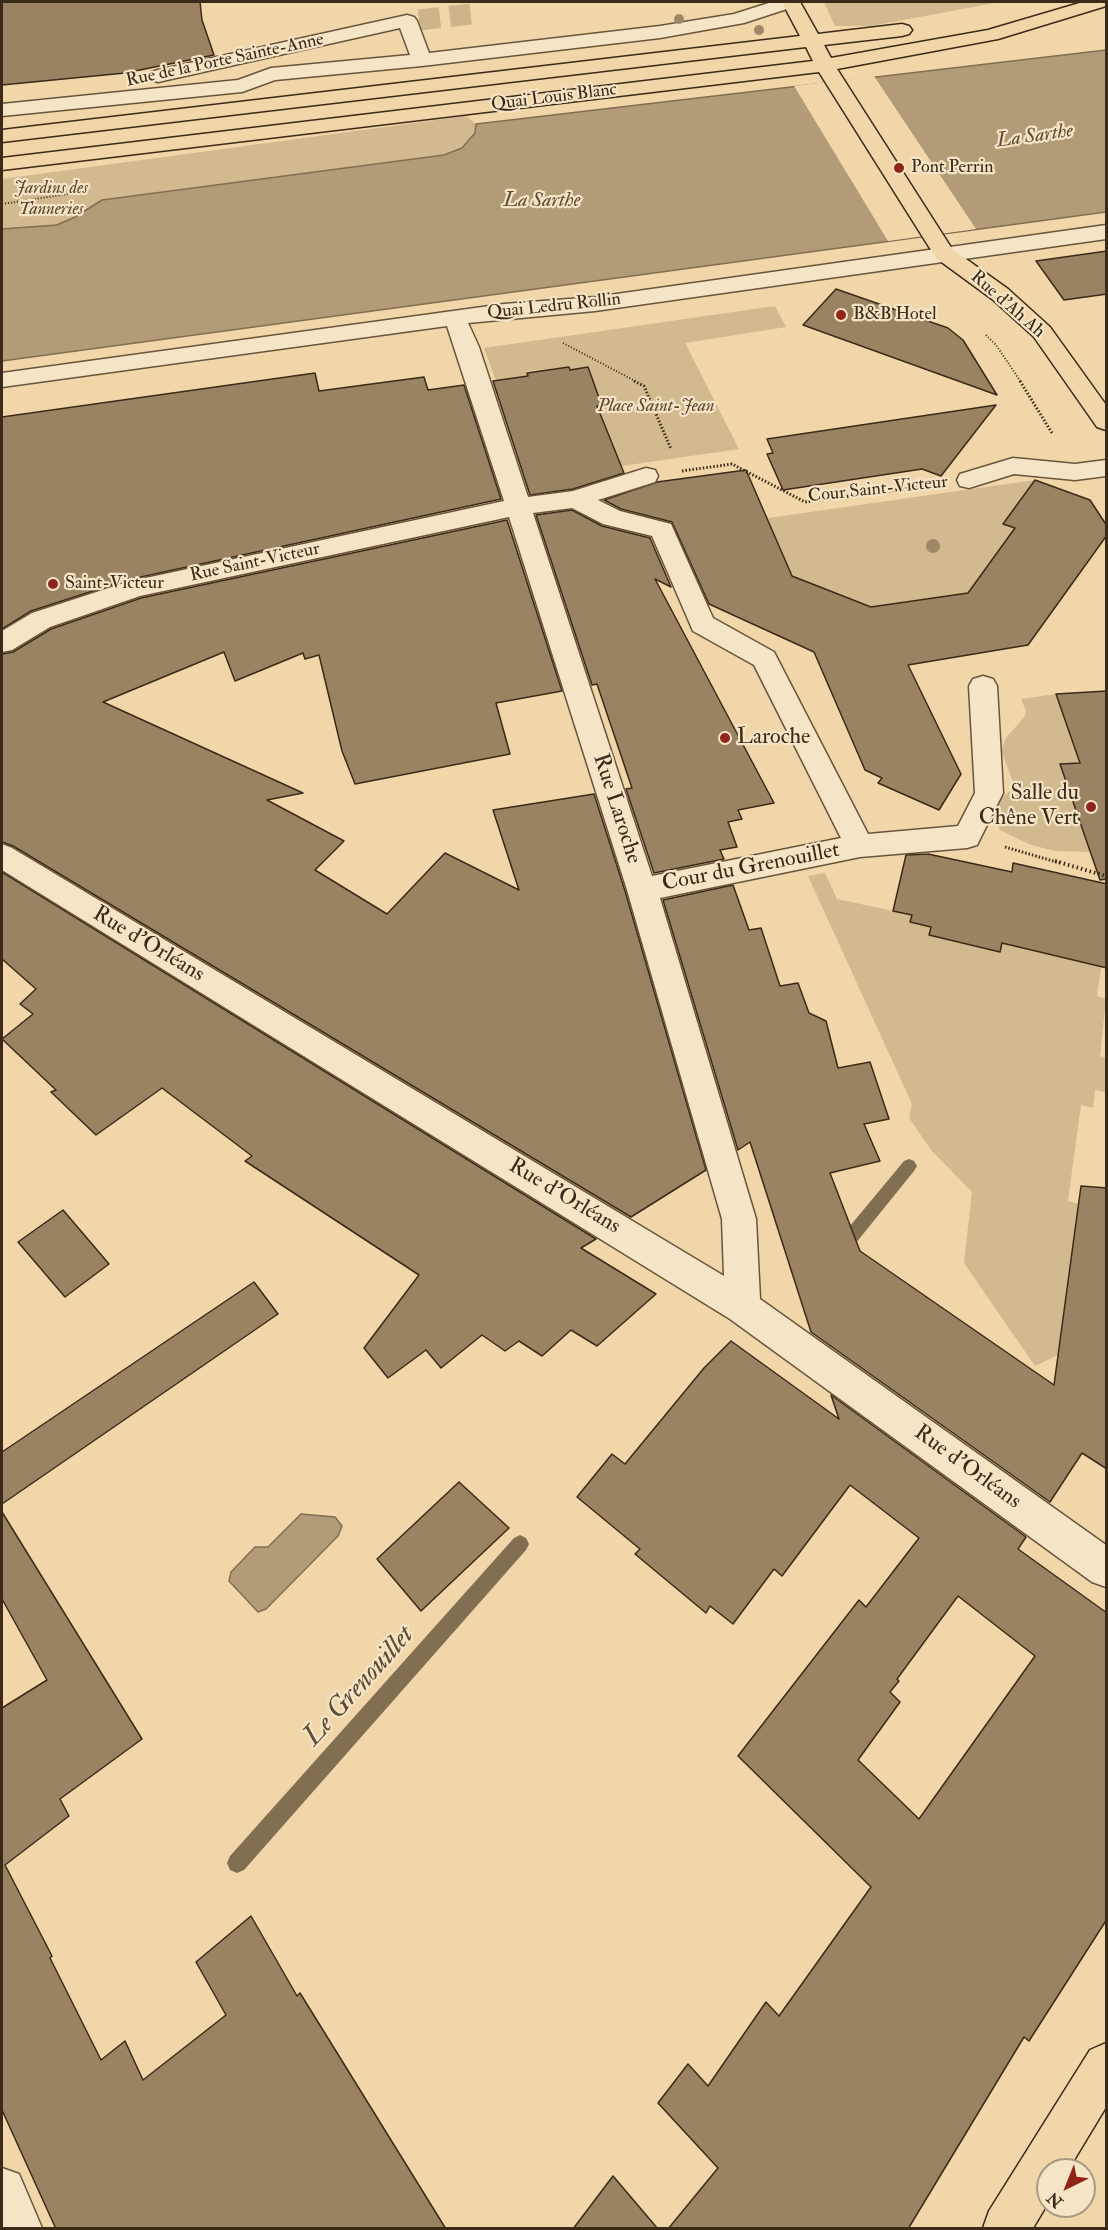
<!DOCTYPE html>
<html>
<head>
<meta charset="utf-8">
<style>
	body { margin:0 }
	#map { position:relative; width:1108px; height:2230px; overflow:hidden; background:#f0d6a8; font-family:"IM FELL Double Pica",serif }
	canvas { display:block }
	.frame { position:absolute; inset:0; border:3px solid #3b2a18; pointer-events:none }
	.north { position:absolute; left:1036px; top:2158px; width:60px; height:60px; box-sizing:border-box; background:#f5e4c6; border:2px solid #ab9a80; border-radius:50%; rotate:223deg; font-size:16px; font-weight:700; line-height:24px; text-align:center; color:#3b2a18 }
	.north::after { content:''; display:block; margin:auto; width:21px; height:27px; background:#8f2418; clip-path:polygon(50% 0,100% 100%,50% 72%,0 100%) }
</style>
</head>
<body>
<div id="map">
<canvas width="1108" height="2230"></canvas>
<div class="frame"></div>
<div class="north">N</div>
</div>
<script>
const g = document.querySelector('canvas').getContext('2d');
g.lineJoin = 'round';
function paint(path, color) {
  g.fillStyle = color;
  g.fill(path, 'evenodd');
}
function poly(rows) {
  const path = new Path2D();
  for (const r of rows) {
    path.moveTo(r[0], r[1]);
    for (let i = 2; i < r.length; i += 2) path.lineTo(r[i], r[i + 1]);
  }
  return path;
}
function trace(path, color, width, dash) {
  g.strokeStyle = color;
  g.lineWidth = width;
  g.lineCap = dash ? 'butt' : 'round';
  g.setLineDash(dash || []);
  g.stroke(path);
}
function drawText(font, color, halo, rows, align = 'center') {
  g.font = font + ' "IM FELL Double Pica",serif';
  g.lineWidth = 4.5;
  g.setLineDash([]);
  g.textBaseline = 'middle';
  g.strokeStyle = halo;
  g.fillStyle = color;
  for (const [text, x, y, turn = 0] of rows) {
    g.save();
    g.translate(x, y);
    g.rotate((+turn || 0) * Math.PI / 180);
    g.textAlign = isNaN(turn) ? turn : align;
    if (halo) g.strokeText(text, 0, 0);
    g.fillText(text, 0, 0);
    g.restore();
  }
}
const green = poly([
	[824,2,1000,2,871,26,835,26],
	[466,116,476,124,475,133,462,148,444,155,102,200,75,217,57,225,2,229,2,179],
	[775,306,786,327,685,343,739,449,622,466,617,455,614,455,595,406,601,406,588,368,570,370,569,367,526,371,528,376,496,381,484,348],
	[1035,480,1003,523,1015,528,995,555,978,595,956,599,953,595,903,602,872,615,786,580,785,559,779,544,774,545,768,518],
	[1056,694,1080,763,1060,765,1090,852,1055,851,1031,845,1000,830,992,813,999,800,1015,787,1001,750,1006,738,1025,716,1026,711,1021,699],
	[825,873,837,899,912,915,911,922,931,927,929,935,1000,952,1002,943,1072,959,1105,940,1097,996,1106,999,1100,1056,1106,1058,1106,1092,1095,1090,1093,1108,1081,1105,1068,1201,1079,1204,1058,1355,1035,1366,964,1263,972,1192,931,1150,909,1118,912,1104,808,876]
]);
const water = poly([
	[1106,50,1106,212,2,361,2,229,57,225,75,217,102,200,444,155,462,148,475,133,476,124,1106,50],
	[301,1514,335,1517,342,1526,338,1536,266,1609,258,1612,229,1581,231,1572,255,1547,268,1547,301,1514]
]);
const pier = poly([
	[874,76,976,229,888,241,794,86]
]);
const stream = poly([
	[909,1159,914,1161,917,1166,914,1171,847,1254,841,1256,835,1254,833,1249,835,1244,904,1161,909,1159],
	[520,1535,526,1538,529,1544,526,1550,244,1870,237,1873,230,1870,227,1863,230,1856,514,1538,520,1535]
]);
const building = poly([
	[2,2,200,2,202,20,214,55,125,73,2,85,2,2],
	[1107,251,1107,294,1064,300,1036,261,1107,251],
	[836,289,948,328,963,340,997,395,803,325,836,289],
	[569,367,570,370,588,367,602,406,597,406,624,473,573,489,530,495,493,381,528,376,527,373,569,367],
	[315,373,319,391,424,377,428,390,464,385,501,499,127,580,31,611,2,629,2,417,315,373],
	[996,405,941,476,922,469,783,490,767,454,773,453,767,439,996,405],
	[746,470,792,576,871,607,968,593,1015,528,1003,524,1035,480,1090,500,1107,526,1107,535,1028,645,908,665,961,774,939,810,878,783,882,778,865,770,814,652,709,604,672,522,621,509,604,500,657,482,746,470],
	[572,510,602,526,650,538,671,587,655,579,774,803,738,810,742,819,728,822,737,847,720,850,724,859,654,873,626,789,632,788,597,684,592,685,536,515,572,510],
	[507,520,562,691,496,703,510,754,355,784,342,751,319,655,305,659,303,653,235,681,224,652,103,702,303,793,267,800,344,841,315,870,387,914,445,853,519,890,493,810,594,794,625,891,706,1170,631,1217,13,846,2,842,2,654,13,652,51,629,141,598,507,520],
	[1107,691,1107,879,1100,880,1060,764,1080,763,1056,694,1107,691],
	[928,854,1012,872,1013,863,1107,884,1107,968,1002,943,1000,952,929,935,931,927,910,922,912,915,893,911,906,855,928,854],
	[2,872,596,1239,581,1248,656,1294,597,1346,571,1330,542,1356,519,1341,505,1351,482,1335,441,1368,426,1350,388,1378,364,1348,419,1275,245,1161,252,1156,162,1088,96,1135,51,1092,56,1090,2,1039,33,1014,20,1004,36,989,2,959,2,872],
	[733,885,749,930,761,928,780,986,798,983,809,1013,826,1021,838,1068,870,1062,889,1119,864,1124,880,1161,830,1173,860,1251,1054,1385,1081,1186,1107,1188,1107,1469,1082,1453,1050,1502,811,1332,750,1142,738,1150,663,900,733,885],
	[63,1210,109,1264,65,1297,18,1242,63,1210],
	[254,1282,278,1314,2,1504,2,1452,254,1282],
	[731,1341,839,1419,831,1395,1026,1537,1018,1549,1107,1613,1107,1919,1029,2041,1024,2037,908,2229,668,2229,718,2168,658,2103,688,2064,708,2086,766,2002,779,2016,871,1887,738,1756,859,1600,866,1607,919,1538,850,1485,782,1576,774,1569,733,1624,710,1606,706,1613,635,1554,640,1549,577,1497,612,1454,625,1464,704,1368,731,1341],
	[958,1596,1035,1656,919,1819,858,1760,900,1702,890,1692,899,1681,897,1679,958,1596],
	[459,1482,509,1528,421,1611,377,1559,459,1482],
	[2,1512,142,1739,60,1799,69,1816,5,1865,52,1956,50,1958,101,2060,125,2041,143,2080,226,2015,196,1962,251,1916,297,1996,300,1993,446,2229,56,2229,2,2110,2,1708,47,1680,2,1599,2,1512],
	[613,2176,658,2229,573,2229,613,2176]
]);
const minorTunnel = poly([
	[419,20,472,14]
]);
const pathFar2 = poly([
	[2,204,81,192],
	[986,335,996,345,1021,382],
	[563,343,637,382]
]);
const pathFar1 = poly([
	[634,381,644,386,671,449],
	[1020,381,1052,433],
	[682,471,732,464,805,502,933,485],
	[1005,847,1060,863]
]);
const path = poly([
	[1055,861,1106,876]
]);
const minor = poly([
	[772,2,798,2,796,6,744,23,660,38,422,66,275,80,242,92,2,116,2,104,238,80,271,68,410,55,400,28,158,82,151,80,148,76,151,72,158,70,407,15,414,17,417,21,429,53,660,26,734,14,772,2],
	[1106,225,1106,239,595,311,468,323,479,347,528,497,573,491,646,468,655,470,658,476,655,482,598,500,620,511,671,524,713,618,774,652,868,834,958,826,975,793,969,686,973,679,983,676,993,679,997,686,1003,793,977,845,967,848,860,857,660,898,756,1219,760,1299,1106,1545,1106,1587,1092,1582,730,1319,2,870,2,844,12,848,724,1276,722,1219,627,890,509,517,140,596,50,627,12,650,2,652,2,631,32,613,127,582,504,501,447,326,2,387,2,373,504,304,595,297,1106,225],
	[572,508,603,524,652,536,693,631,754,665,841,838,652,876,533,513,572,508],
	[1013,458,1075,464,1106,460,1106,476,1075,480,1014,474,969,488,960,486,957,480,960,474,1013,458],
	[2,2168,19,2174,42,2228,2,2228,2,2168]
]);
const major = poly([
	[782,2,800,2,818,34,902,24,909,26,912,30,909,34,902,36,824,45,831,58,988,30,1083,2,1106,2,1106,6,998,39,837,69,952,249,1008,289,1050,327,1106,405,1106,430,1097,427,1034,337,992,299,936,258,819,72,2,170,2,158,813,61,806,47,2,142,2,130,800,36,782,2],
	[1106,2043,1106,2107,1068,2170,1048,2170,1048,2203,1033,2228,983,2228,989,2211,1090,2050,1106,2043]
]);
const trees = [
	[679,19,5],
	[759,30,5],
	[933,546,7]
];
const markers = [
	[899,168,6,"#8f2418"],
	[841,315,6,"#8f2418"],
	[53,584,6,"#8f2418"],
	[725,738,6,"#8f2418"],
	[1091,807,6,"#8f2418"]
];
const farStreetnames = [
	["Rue de la Porte Sainte-Anne",225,61,-12],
	["Quai Louis Blanc",554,98,-7],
	["Rue d'Ah Ah",1007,305,41],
	["Quai Ledru Rollin",554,307,-6],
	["Cour Saint-Victeur",878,490,-6],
	["Rue Saint-Victeur",255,563,-12]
];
const farPoinames = [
	["Pont Perrin",911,168],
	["B&B Hotel",853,315],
	["Saint-Victeur",65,584]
];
const farParknames = [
	["Jardins des",51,189],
	["Tanneries",51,210],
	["Place Saint-Jean",656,407]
];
const farWaternames = [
	["La Sarthe",1035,137,-8],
	["La Sarthe",542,202]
];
const poiNames = [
	["Laroche",737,738],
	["Salle du",1079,794,"right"],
	["Chêne Vert",1079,819,"right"]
];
const streetNames = [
	["Rue Laroche",616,809,72],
	["Cour du Grenouillet",751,868,-11],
	["Rue d'Orléans",148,945,31],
	["Rue d'Orléans",564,1197,31],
	["Rue d'Orléans",967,1468,36]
];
const nearWaternames = [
	["Le Grenouillet",360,1687,-48]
];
paint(green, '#d1b990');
paint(water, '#b29c77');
trace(water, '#826e51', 1.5);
paint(pier, '#f0d6a8');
paint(stream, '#826e51');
paint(building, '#998363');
trace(building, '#3b2a18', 1.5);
trace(minorTunnel, '#ccb48b', 21, [21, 10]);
trace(minor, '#68553c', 3);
trace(major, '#3b2a18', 3);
trace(pathFar2, '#3b2a18', 2, [1, 2]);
trace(pathFar1, '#3b2a18', 3, [1.5, 2]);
trace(path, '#3b2a18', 4, [1.5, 3]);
paint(minor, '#f5e4c6');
paint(major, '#f0d6a8');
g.fillStyle = '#9d8766';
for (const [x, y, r] of trees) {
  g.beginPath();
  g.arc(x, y, r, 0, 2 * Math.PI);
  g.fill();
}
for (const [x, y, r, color] of markers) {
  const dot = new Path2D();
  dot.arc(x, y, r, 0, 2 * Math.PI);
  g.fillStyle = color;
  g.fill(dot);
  trace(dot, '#f5e4c6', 2);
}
drawText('18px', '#3b2a18', '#f5e4c6', farStreetnames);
drawText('18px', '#3b2a18', '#f5e4c6', farPoinames, 'left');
drawText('italic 18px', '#594730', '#f5e4c6', farParknames);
drawText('italic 20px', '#5f4c34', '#f5e4c6', farWaternames);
drawText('22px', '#3b2a18', '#f5e4c6', poiNames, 'left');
drawText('22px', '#3b2a18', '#f5e4c6', streetNames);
drawText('italic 28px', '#5f4c34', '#f5e4c6', nearWaternames);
</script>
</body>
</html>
